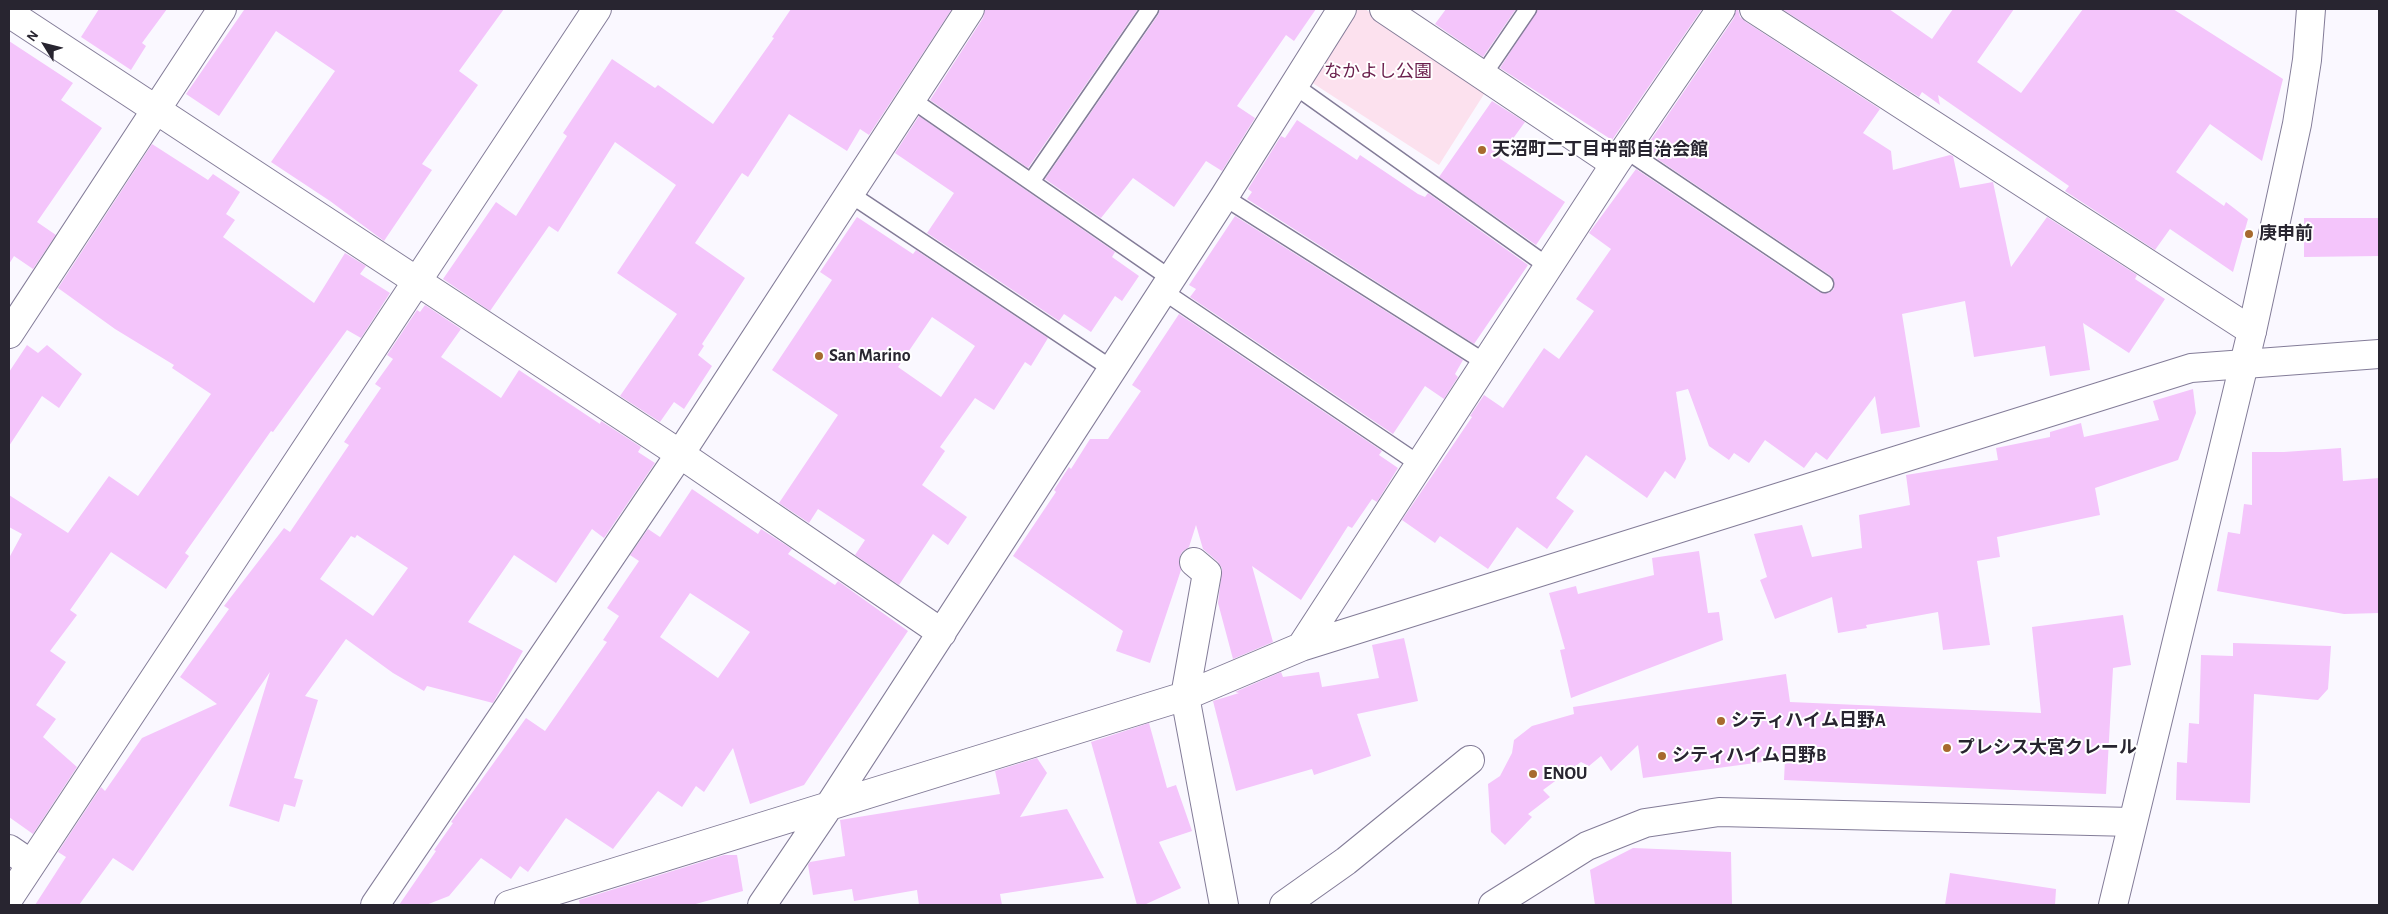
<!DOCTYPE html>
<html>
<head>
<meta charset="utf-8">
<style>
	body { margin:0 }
	#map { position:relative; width:2388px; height:914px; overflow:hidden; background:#faf8ff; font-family:"Alegreya Sans",sans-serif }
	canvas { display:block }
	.frame { position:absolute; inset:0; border:10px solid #282530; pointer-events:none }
	.north { position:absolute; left:20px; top:20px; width:50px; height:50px; -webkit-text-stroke:4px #fff; paint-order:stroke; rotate:306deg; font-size:14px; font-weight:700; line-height:20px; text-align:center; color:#282530 }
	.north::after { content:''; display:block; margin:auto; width:18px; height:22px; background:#282530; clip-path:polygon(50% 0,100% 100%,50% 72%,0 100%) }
</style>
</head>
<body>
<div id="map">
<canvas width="2388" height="914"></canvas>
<div class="frame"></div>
<div class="north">N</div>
</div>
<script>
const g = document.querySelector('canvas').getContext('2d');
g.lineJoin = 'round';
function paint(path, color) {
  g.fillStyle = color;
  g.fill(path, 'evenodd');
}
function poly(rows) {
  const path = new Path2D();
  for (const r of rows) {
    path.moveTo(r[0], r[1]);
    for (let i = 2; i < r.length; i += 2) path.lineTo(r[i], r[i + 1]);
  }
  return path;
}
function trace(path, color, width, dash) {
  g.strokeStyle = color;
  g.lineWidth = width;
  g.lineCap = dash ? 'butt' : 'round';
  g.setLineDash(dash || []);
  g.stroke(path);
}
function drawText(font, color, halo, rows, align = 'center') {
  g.font = font + ' "Alegreya Sans","Noto Sans JP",sans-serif';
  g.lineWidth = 4;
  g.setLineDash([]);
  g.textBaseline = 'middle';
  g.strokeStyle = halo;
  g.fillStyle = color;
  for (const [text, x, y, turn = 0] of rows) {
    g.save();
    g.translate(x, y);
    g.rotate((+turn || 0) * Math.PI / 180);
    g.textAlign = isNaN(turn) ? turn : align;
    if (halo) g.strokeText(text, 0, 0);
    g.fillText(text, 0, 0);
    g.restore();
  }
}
const green = poly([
	[1358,9,1365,9,1486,91,1439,165,1311,82]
]);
const building = poly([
	[99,9,167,9,142,43,146,46,131,70,81,37],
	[242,9,504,9,459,71,478,85,422,164,432,170,384,241,330,201,271,162,335,71,276,31,219,116,186,94,244,10],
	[791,9,952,9,869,135,860,129,847,151,789,114,748,177,742,173,695,243,745,278,702,344,704,346,698,355,712,366,684,409,674,402,660,422,620,396,677,314,617,273,676,185,615,142,558,232,549,226,490,311,443,279,496,202,516,216,567,136,563,133,612,59,655,88,658,85,713,124,774,38,772,37],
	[985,9,1138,9,1028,168,930,100,983,18],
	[1160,9,1316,9,1294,41,1286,35,1237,106,1255,118,1222,171,1206,161,1174,207,1133,178,1101,218,1045,179,1158,15],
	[1446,9,1516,9,1483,57,1435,24],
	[1538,9,1702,9,1612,140,1500,68],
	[1736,9,1738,9,1740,17,1746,22,1880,109,1863,133,1891,151,1893,170,1950,155,1953,156,1960,188,1993,182,2011,267,2047,217,2137,275,2135,279,2165,299,2129,353,2083,323,2090,370,2050,376,2045,346,1974,357,1965,301,1902,314,1920,427,1881,434,1875,396,1827,460,1816,452,1804,468,1765,440,1749,463,1734,453,1729,460,1709,446,1688,389,1676,392,1686,459,1675,479,1665,471,1647,498,1586,455,1556,498,1574,511,1547,549,1517,527,1488,569,1440,536,1435,543,1402,520,1472,417,1470,416,1484,395,1503,408,1544,348,1559,359,1594,311,1576,299,1611,249,1589,233,1636,169,1819,292,1829,293,1834,289,1834,280,1831,276,1644,150,1734,18],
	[1782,9,1889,9,1932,39,1953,9,2014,9,1977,62,2021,93,2083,9,2173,9,2283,79,2262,161,2210,124,2176,172,2224,206,2226,202,2248,219,2233,272,2170,229,2155,250,2065,191,2069,186,1938,95,1940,105,1922,92,1919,97],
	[9,41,73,83,61,100,102,128,37,222,56,235,33,269,14,256,9,264],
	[1492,101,1525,122,1499,158,1565,202,1536,245,1439,177],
	[919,116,1115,252,1112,257,1139,276,1122,301,1115,296,1091,332,1064,314,1059,321,927,233,954,193,895,153],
	[1297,120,1357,160,1360,155,1418,194,1425,197,1428,193,1528,265,1474,344,1247,199,1252,192,1248,189,1281,136,1285,138],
	[152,144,208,180,213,174,240,192,226,214,235,220,223,237,314,303,345,253,366,266,360,274,390,293,361,338,347,330,273,432,271,431,185,553,189,556,166,589,111,552,70,610,77,615,50,651,66,662,36,705,56,719,43,737,77,767,33,834,9,817,9,558,22,534,9,527,9,495,68,533,109,476,138,496,211,394,172,368,174,365,115,329,58,288],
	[1235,216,1463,360,1455,374,1458,377,1444,399,1425,386,1393,434,1190,297,1196,289,1189,285],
	[857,217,913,254,916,250,1048,338,1031,366,1025,362,994,410,975,398,940,447,945,451,922,485,967,517,948,545,933,534,899,585,855,555,865,540,818,509,809,523,779,503,838,415,772,370,832,280,820,272],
	[932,317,975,346,941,397,898,367],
	[2304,218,2379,218,2379,256,2304,257],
	[425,305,461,329,441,357,501,398,519,370,600,424,601,421,641,447,638,452,655,463,604,538,592,529,556,583,514,555,468,622,523,651,493,703,427,686,424,691,393,673,346,639,305,696,318,700,294,778,303,780,295,807,284,804,279,822,229,806,270,672,133,871,113,858,79,905,35,905,66,857,58,852,101,787,105,791,142,738,217,704,180,677,229,609,224,606,284,528,290,532,349,445,344,442,381,388,375,384,393,359,387,355,417,310,420,312],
	[357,535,408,568,373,616,320,579,351,536,355,538],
	[1179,314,1382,451,1379,455,1398,468,1377,502,1372,499,1352,528,1348,526,1301,600,1252,566,1273,642,1233,659,1218,603,1222,568,1217,561,1203,549,1196,525,1189,547,1182,552,1179,559,1181,570,1150,663,1116,651,1123,631,1013,556,1056,492,1054,490,1069,467,1071,469,1090,439,1108,439,1141,391,1132,385],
	[27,345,38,353,47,345,82,374,59,408,42,396,9,446,9,372],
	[2193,389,2196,413,2178,460,2095,488,2100,515,1997,537,2000,557,1977,561,1990,645,1943,650,1938,612,1866,625,1867,628,1838,633,1832,597,1775,619,1760,580,1767,577,1754,534,1802,525,1812,557,1862,548,1859,515,1910,505,1906,475,1998,460,1996,448,2050,437,2050,432,2081,423,2084,437,2159,420,2153,401],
	[2341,448,2343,481,2379,478,2379,613,2344,614,2217,591,2228,532,2240,534,2244,504,2252,505,2252,452,2284,452],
	[692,489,758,534,761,529,792,549,788,554,835,585,838,581,908,631,804,785,750,804,733,748,704,792,696,786,682,807,658,791,613,849,566,818,528,872,520,866,511,879,481,858,449,896,426,905,399,905,436,851,434,850,453,823,451,822,526,718,545,731,607,642,603,640,619,616,607,608,639,561,630,555,648,529,660,537],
	[690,593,750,632,718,678,660,637],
	[1699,551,1708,613,1719,612,1723,640,1571,698,1560,650,1565,649,1549,593,1576,586,1578,594,1654,575,1652,558],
	[2123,615,2131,665,2113,668,2106,794,1784,780,1785,759,1643,778,1638,745,1611,771,1601,756,1589,766,1581,762,1543,790,1550,797,1528,814,1532,817,1505,845,1491,832,1488,784,1500,776,1512,753,1514,740,1532,726,1574,714,1573,707,1786,674,1790,702,2041,713,2032,627],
	[1404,638,1418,701,1357,714,1371,756,1314,775,1312,769,1236,791,1213,701,1239,693,1235,692,1281,672,1283,677,1319,672,1322,687,1379,678,1372,645],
	[2233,643,2331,646,2328,689,2318,700,2254,694,2250,803,2176,800,2177,762,2187,763,2189,723,2199,724,2201,655,2233,656],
	[1149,723,1167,788,1176,785,1192,831,1159,842,1181,888,1144,905,1137,905,1091,742],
	[1037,758,1047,773,1020,817,1067,809,1104,878,1000,894,1002,905,919,905,917,890,854,901,852,889,813,895,808,865,810,862,845,856,840,820,1000,794,995,771],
	[1633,848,1731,852,1732,905,1595,905,1590,870],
	[724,855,737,855,743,891,692,905,580,905,579,900],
	[1950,873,2056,889,2055,905,1945,905]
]);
const lane = poly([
	[1483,75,1528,9],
	[1295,86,1549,267],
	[911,99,1170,278],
	[1626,150,1825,284],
	[1031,182,1150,9],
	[850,194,1112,369],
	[1224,197,1486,363],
	[1163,291,1419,464]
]);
const street = poly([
	[1384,9,1615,164],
	[1754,9,2252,331],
	[9,13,680,454,942,633],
	[9,334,222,9],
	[1194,562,1207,573,1185,696,1224,905],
	[1301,647,1615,164,1721,9],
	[9,849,31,864],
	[9,898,597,9],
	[375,905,680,454,970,9],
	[509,905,1185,696,1301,647,2191,368,2379,354],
	[762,905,829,806,1224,197,1342,9],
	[1284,905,1346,861,1470,760],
	[1493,905,1587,846,1645,823,1719,812,2132,822]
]);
const secondary = poly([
	[2113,905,2252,331,2297,124,2307,60,2311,9]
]);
const markers = [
	[1482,150,5,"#a76a2e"],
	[2249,234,5,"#a76a2e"],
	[819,356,5,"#a76a2e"],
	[1721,721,5,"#a76a2e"],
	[1947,748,5,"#a76a2e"],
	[1662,756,5,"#a76a2e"],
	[1533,774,5,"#a76a2e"]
];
const parkNames = [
	["なかよし公園",1378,72]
];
const poiNames = [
	["天沼町二丁目中部自治会館",1492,150],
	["庚申前",2259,234],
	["San Marino",829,356],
	["シティハイム日野A",1731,721],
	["プレシス大宮クレール",1957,748],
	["シティハイム日野B",1672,756],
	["ENOU",1543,774]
];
paint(green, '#fce1ee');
paint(building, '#f4c5fb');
trace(lane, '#837c98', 19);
trace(street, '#837c98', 30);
trace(secondary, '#837c98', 30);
trace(lane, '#fff', 16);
trace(street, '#fff', 28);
trace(secondary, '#fff', 28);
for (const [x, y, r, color] of markers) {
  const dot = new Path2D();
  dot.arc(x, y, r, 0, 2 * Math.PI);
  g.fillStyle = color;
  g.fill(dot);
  trace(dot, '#fff', 2);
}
drawText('18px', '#6a1f4c', '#fff', parkNames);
drawText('bold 18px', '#282530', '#fff', poiNames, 'left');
</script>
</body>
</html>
